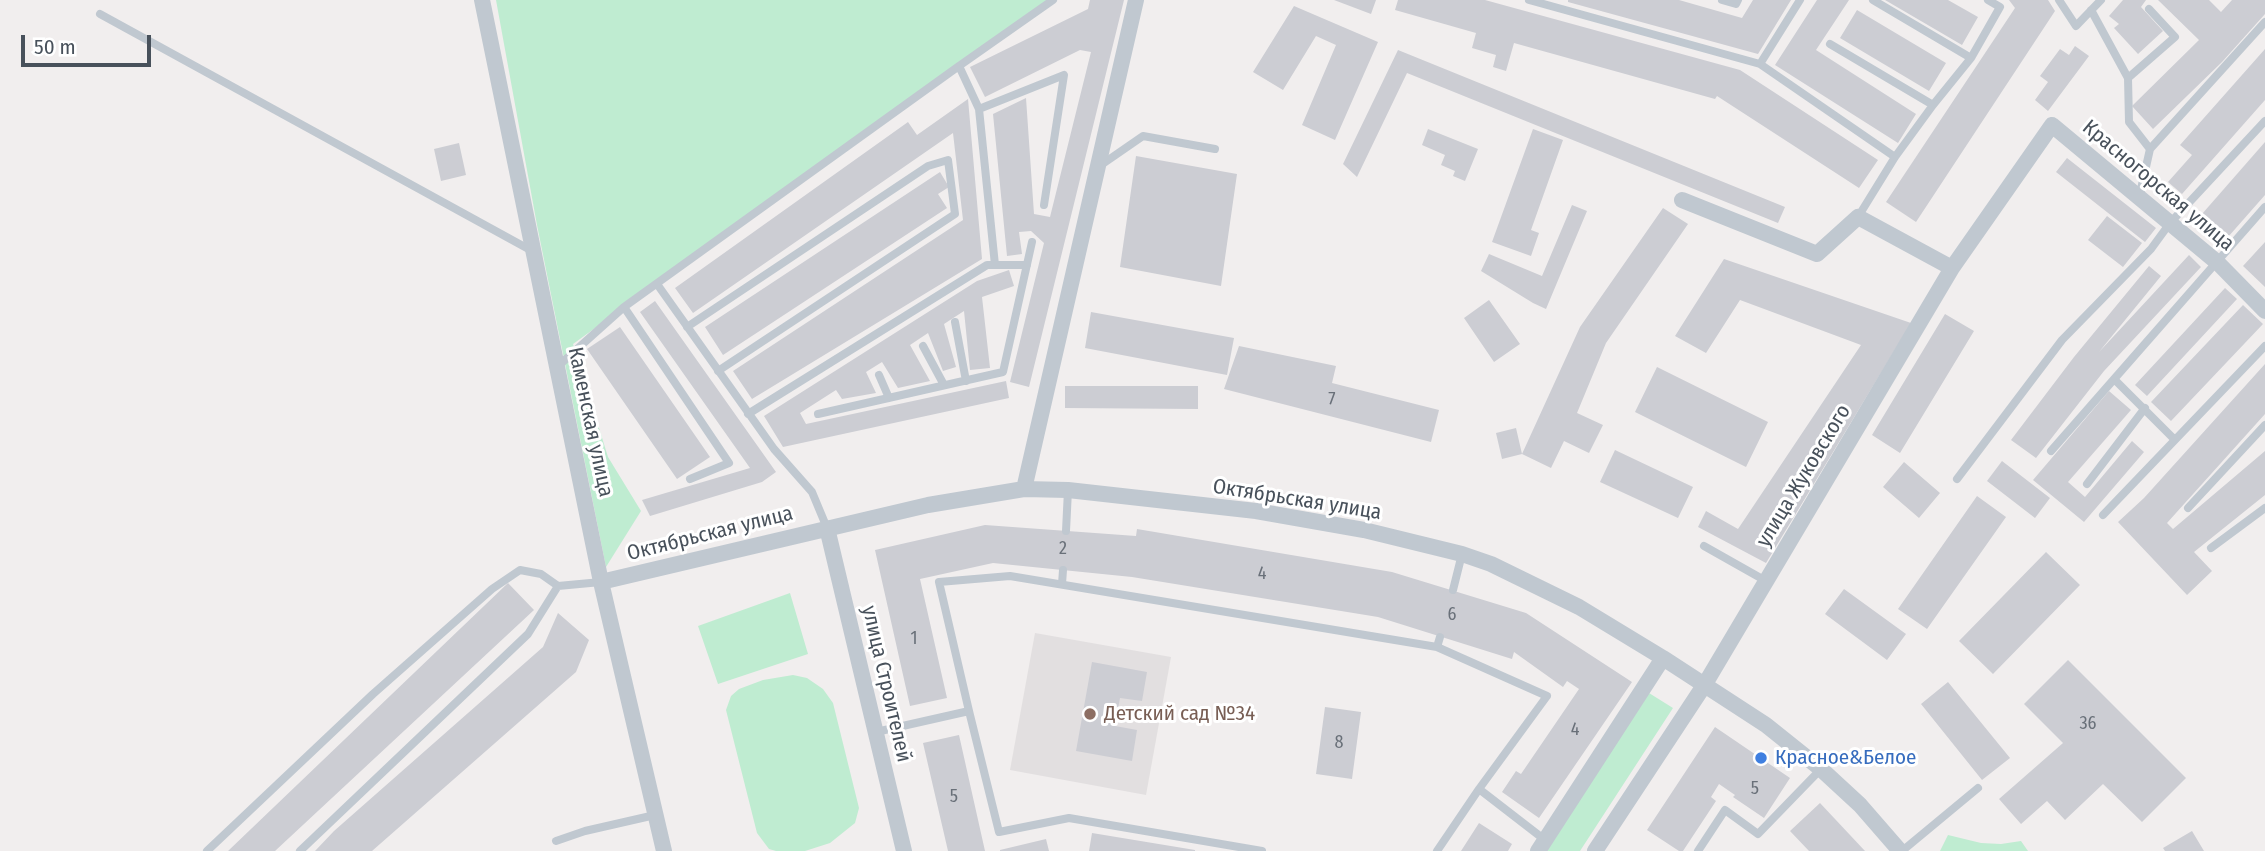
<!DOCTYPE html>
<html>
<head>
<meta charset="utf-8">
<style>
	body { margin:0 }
	#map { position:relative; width:2265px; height:851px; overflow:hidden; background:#f1eeee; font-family:"Fira Sans Condensed",sans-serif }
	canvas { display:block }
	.scale { position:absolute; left:21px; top:35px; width:130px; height:32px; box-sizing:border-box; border:4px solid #48515b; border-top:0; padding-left:9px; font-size:21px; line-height:24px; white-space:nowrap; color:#48515b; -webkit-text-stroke:5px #fff; paint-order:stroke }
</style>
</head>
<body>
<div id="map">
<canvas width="2265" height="851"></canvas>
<div class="scale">50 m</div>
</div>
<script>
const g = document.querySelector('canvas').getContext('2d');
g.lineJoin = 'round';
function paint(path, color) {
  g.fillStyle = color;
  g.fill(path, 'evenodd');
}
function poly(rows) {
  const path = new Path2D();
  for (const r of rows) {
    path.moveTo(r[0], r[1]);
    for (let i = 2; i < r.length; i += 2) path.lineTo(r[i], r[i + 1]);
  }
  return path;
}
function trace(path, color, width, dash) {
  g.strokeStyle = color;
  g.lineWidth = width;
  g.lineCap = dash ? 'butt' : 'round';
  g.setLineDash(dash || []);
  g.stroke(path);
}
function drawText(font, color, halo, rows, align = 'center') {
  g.font = font + ' "Fira Sans Condensed",sans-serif';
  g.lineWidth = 6;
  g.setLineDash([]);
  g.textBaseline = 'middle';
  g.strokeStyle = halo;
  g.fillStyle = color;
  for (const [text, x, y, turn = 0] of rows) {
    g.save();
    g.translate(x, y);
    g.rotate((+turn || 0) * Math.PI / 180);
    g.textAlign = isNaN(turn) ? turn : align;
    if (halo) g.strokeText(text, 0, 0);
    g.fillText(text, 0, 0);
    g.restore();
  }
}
const education = poly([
	[1035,633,1171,657,1146,795,1010,770]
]);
const green = poly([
	[496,0,1051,0,573,344,608,457,641,511,606,567,537,225],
	[790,593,808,654,718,684,698,626],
	[793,675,807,678,823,689,833,703,859,808,855,823,830,843,805,851,776,851,769,849,757,833,726,710,731,696,739,689,763,680],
	[1649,693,1673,708,1580,851,1546,851],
	[1948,835,1981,843,2001,844,2021,841,2028,851,1940,851]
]);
const building = poly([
	[1090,0,1124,0,1029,387,1010,382,1044,243,1031,231,1019,232,1022,254,1007,256,993,114,1026,98,1034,214,1050,217,1091,52,1080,50,985,97,970,67,1088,9],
	[1334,0,1376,0,1371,14],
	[1398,0,1485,0,1740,70,1878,160,1859,188,1717,96,1715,99,1514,43,1506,71,1493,67,1496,55,1472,48,1476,33,1395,10],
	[1568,0,1679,0,1742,18,1753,0,1791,0,1758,54,1568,2],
	[1817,0,1849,0,1816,50,1916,114,1898,143,1775,65],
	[1885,0,1948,0,1978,17,1962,45],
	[2009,0,2048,0,2055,11,1916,222,1886,202,2015,8],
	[2123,0,2146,0,2141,7,2163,31,2138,54,2114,28,2119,24,2109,16],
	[2158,0,2209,0,2221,12,2232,0,2265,0,2265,14,2222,62,2153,129,2132,106,2199,40],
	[1294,6,1378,42,1335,140,1302,125,1336,45,1316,36,1283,90,1253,72],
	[1857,10,1946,63,1929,91,1840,38],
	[2075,46,2089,56,2048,111,2035,100,2048,82,2040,76,2060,49,2069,55],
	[2265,49,2265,100,2182,194,2168,182,2192,155,2180,145],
	[1398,50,1785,207,1778,223,1407,73,1357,177,1343,164],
	[968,99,982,259,752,399,733,371,963,220,953,133,693,313,675,288,908,122,917,135],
	[1428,129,1478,149,1465,181,1453,176,1455,171,1441,165,1445,155,1422,145],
	[1533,129,1563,140,1531,230,1539,233,1531,256,1492,242],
	[2265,142,2265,195,2221,245,2195,222],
	[459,143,466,175,441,181,434,149],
	[1136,156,1237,174,1221,286,1120,267],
	[2067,158,2156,228,2145,242,2056,172],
	[940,172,949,187,938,194,947,208,723,355,705,327],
	[1572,205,1587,211,1546,309,1533,303,1481,271,1489,254,1542,276],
	[1663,208,1688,224,1606,343,1577,413,1603,425,1589,453,1564,441,1551,468,1522,454,1502,459,1496,433,1516,428,1522,454,1580,327],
	[2107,216,2142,243,2123,267,2088,240],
	[2265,242,2265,287,2243,266],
	[2189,255,2201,267,2104,371,2036,458,2011,440,2074,357,2149,266,2161,276,2099,352],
	[1724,259,1911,323,1766,563,1698,527,1706,511,1738,529,1861,345,1740,300,1706,353,1675,336],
	[1009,270,1014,286,982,297,990,368,970,370,964,311,944,324,956,367,943,371,928,333,910,345,930,381,898,388,882,362,866,372,876,393,842,399,836,390,800,413,806,424,1006,381,1009,398,783,447,764,416,977,281],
	[2225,288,2237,299,2147,396,2135,385],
	[1489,300,1520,344,1494,362,1464,318],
	[655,301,776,472,762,482,650,516,642,500,750,468,640,312],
	[2243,305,2263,324,2171,421,2151,402],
	[1091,312,1234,338,1227,375,1085,348],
	[1945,314,1974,331,1900,453,1872,435],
	[620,327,710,457,677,479,587,349],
	[1239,346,1336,366,1332,383,1439,410,1431,442,1224,389],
	[2265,364,2265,414,2167,523,2173,529,2265,451,2265,495,2194,552,2212,571,2187,595,2118,522,2144,498],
	[1657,367,1768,422,1746,467,1635,412],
	[1065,386,1198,386,1198,409,1065,408],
	[2109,391,2131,410,2068,482,2085,497,2132,441,2144,452,2084,522,2033,480],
	[1615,450,1693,487,1678,518,1600,482],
	[2002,461,2050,498,2035,518,1987,481],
	[1904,462,1940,493,1919,518,1883,487],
	[1977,496,2006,517,1927,629,1898,609],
	[985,525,1136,536,1137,529,1392,572,1526,613,1632,682,1539,818,1502,792,1516,771,1521,774,1579,689,1567,681,1563,687,1514,652,1512,659,1378,617,1132,577,993,563,920,579,947,698,910,706,875,550],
	[2046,552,2080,585,1993,674,1959,641],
	[508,583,534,610,275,851,228,851],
	[1844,589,1906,634,1887,660,1825,614],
	[558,613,589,640,576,672,372,851,315,851,334,831,543,647],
	[2068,660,2186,778,2142,822,2103,784,2065,820,2047,801,2021,824,1999,799,2063,743,2024,704],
	[1092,662,1147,672,1142,701,1120,698,1115,726,1137,730,1132,761,1076,751],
	[1948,682,2010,758,1982,780,1921,704],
	[1325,707,1361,712,1352,779,1316,774],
	[1715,727,1790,778,1764,818,1733,797,1735,795,1719,784,1711,797,1716,801,1683,851,1679,851,1647,830],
	[959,735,985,851,948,851,923,743],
	[1820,803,1865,851,1809,851,1790,831],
	[1479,823,1512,844,1508,851,1461,851],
	[2192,831,2204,851,2165,851,2163,848],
	[1092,833,1195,850,1195,851,1089,851],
	[1046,839,1049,851,1000,851,1000,850]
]);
const lane = poly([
	[1529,0,1760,64,1895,157],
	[1722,0,1736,4,1738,0],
	[1873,0,1971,58],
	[2059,0,2076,26,2101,0],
	[2091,10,2128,78,2129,122,2150,149,2265,22],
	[100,14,534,252],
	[1830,44,1933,105],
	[1760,64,1800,0],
	[2128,78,2175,37,2149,9],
	[979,109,959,66,1053,0],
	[1101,165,1143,136,1215,149],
	[2139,198,2150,149],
	[1858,217,1895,157,1933,105,1971,58,2000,7,1988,0],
	[995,265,979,109,1064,75,1044,205],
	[657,284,774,449,812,492,827,528],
	[624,307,729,463,690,479],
	[955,322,966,381],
	[687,327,928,166,948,160,955,214,718,371],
	[923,346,944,385],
	[557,367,624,307,959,66],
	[879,375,889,398],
	[2114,379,2175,440],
	[748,414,987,265,1027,265],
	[818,414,1003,372,1032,242],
	[2051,451,2265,207],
	[1957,479,2062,340,2151,249,2170,223,2265,121],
	[2087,484,2145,408],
	[2188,508,2265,425],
	[2103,515,2265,346],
	[1066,531,1068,490],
	[1704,546,1766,581],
	[2211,548,2265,508],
	[1062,584,1063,570],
	[1453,590,1462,554],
	[1437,647,1440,637],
	[969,711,939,582,1010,576,1437,647,1547,696,1479,789,1545,840],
	[876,732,969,711,999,832,1069,818,1262,851],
	[556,841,585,831,655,815],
	[207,851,373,694,492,589,520,570,541,574,558,586],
	[300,851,528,634,558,586,601,582],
	[1437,851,1479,789],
	[1698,851,1725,810,1758,834,1821,769],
	[1902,851,1978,788]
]);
const street = poly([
	[482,0,601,582,664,851],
	[1682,200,1817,254,1858,217,1952,268],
	[1024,489,1136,0],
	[827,528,904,851],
	[601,582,928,505,1024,489,1068,490,1256,511,1364,530,1462,554,1491,564,1579,607,1663,658,1766,725,1821,769,1860,805,1900,851],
	[1538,851,1663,658],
	[1595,851,1705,684,1952,268,2052,125,2218,263,2265,311]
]);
const markers = [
	[1090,714,7,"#8d6e63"],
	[1761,758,7,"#3f7fe0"]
];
const numberNames = [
	["7",1332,400],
	["2",1063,549],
	["4",1262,574],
	["6",1452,615],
	["1",914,639],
	["36",2088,724],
	["4",1575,730],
	["8",1339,743],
	["5",1755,789],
	["5",954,797]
];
const streetNames = [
	["Красногорская улица",2158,186,40],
	["Каменская улица",590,422,78],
	["улица Жуковского",1804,476,-59],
	["Октябрьская улица",1297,500,9],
	["Октябрьская улица",710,534,-14],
	["улица Строителей",886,684,77]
];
const educationNames = [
	["Детский сад №34",1104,714]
];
const shopNames = [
	["Красное&Белое",1775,758]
];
paint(education, '#e2dfe0');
paint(green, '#bfecd1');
paint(building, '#cccdd3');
trace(lane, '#c0c8d0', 8);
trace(street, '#c0c8d0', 16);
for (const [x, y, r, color] of markers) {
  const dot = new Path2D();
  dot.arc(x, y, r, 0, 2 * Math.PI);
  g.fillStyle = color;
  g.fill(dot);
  trace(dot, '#fff', 2.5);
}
drawText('18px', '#697079', null, numberNames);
drawText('21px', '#48515b', '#fff', streetNames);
drawText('21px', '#785e54', '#fff', educationNames, 'left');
drawText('21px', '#366cbe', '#fff', shopNames, 'left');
</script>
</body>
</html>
